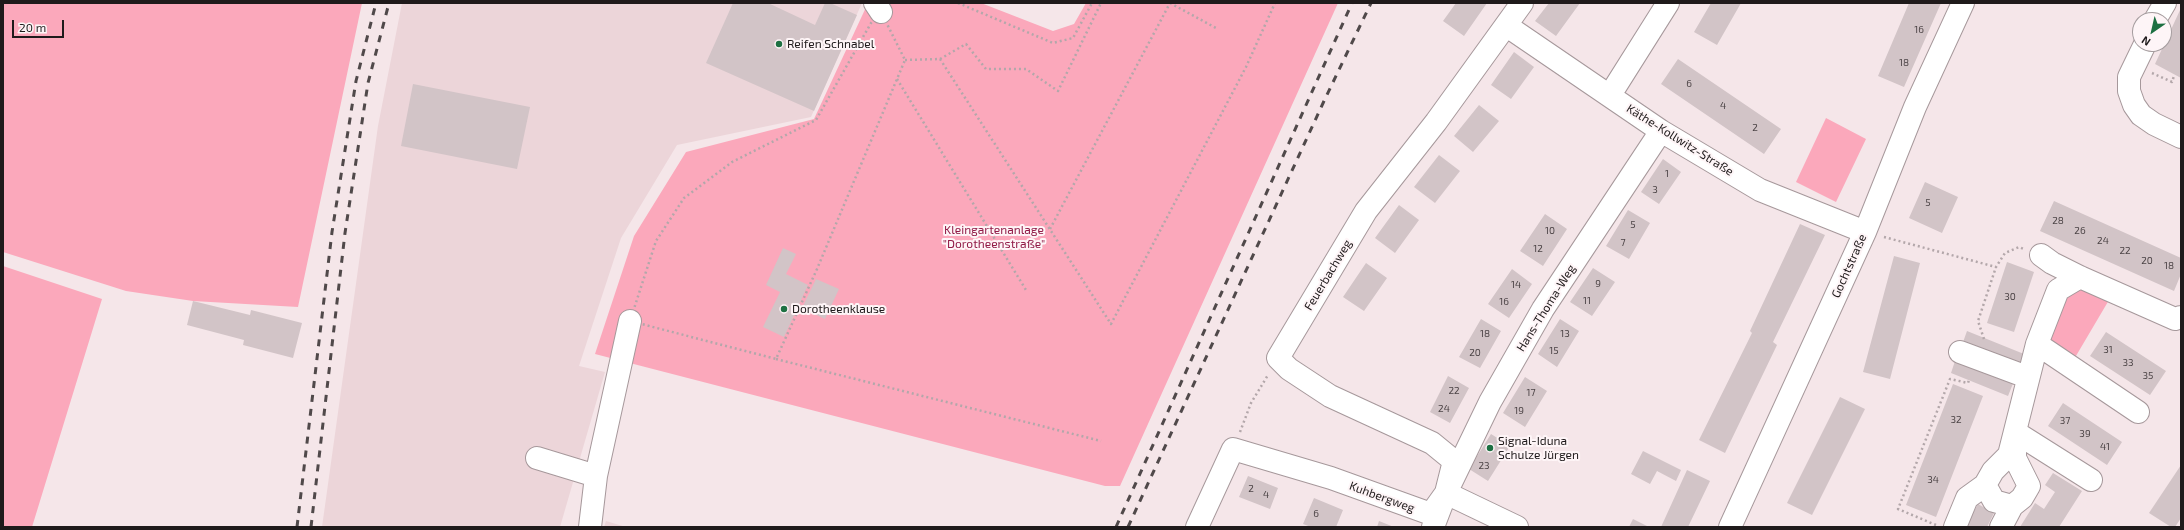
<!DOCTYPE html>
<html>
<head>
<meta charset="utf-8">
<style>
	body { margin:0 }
	#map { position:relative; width:2184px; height:530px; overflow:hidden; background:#f5e6e9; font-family:"Exo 2",sans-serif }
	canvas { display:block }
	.frame { position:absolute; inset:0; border:4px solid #1f1a1b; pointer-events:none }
	.north { position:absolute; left:2132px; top:12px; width:40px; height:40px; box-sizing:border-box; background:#fef5f7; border:1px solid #a59d9f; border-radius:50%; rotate:214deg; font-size:11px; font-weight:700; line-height:16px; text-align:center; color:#1f1a1b }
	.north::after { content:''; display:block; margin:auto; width:14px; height:18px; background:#1d7042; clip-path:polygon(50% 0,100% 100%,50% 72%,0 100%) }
	.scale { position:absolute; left:12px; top:20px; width:52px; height:18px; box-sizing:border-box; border:2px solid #1f1a1b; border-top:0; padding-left:5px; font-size:12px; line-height:14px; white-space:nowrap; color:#1f1a1b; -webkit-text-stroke:3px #fef5f7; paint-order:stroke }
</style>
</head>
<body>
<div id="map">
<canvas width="2184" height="530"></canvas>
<div class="frame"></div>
<div class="north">N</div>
<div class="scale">20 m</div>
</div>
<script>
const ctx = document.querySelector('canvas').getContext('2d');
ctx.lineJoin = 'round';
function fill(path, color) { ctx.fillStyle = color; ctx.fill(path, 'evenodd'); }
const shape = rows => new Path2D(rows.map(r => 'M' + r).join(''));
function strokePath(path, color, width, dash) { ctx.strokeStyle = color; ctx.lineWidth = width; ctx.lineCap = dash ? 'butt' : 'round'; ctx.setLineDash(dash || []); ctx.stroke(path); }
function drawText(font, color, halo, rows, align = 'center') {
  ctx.font = font + ' "Exo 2",sans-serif'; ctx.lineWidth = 4; ctx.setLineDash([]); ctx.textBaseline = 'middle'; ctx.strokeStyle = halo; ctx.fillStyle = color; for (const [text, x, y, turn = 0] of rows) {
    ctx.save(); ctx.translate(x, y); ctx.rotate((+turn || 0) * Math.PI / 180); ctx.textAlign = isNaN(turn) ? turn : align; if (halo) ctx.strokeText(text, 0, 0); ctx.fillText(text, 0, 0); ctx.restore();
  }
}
const built = shape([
	[402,3,862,3,811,117,677,145,621,238,579,366,605,372,560,527,322,527,378,126],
	[606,521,626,527,604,527]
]);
const green = shape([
	[3,3,362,3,298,307,193,301,126,291,3,252],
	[868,3,981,3,1053,31,1074,24,1086,3,1338,3,1120,486,1105,486,595,354,634,236,686,152,814,119],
	[1826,118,1866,139,1836,202,1796,182],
	[3,266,102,299,32,527,3,527],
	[2083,288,2109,300,2073,361,2049,345,2066,295]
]);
const building = shape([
	[733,3,768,3,815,25,825,3,830,3,857,15,814,111,706,63],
	[1456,3,1487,3,1464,36,1443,21],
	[1549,3,1580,3,1556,36,1535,21],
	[1711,3,1741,3,1717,45,1694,32],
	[1909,3,1941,3,1904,87,1878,76],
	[2181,8,2181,78,2155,64],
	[1514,52,1534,67,1511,99,1491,85],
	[1678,59,1781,129,1764,154,1661,84],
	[413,84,530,107,517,169,401,146],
	[1479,105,1499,121,1473,152,1454,136],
	[1439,155,1460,171,1435,203,1414,187],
	[1663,159,1681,172,1659,204,1641,192],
	[1925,182,1958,197,1942,233,1909,218],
	[2054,201,2181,258,2181,274,2174,291,2040,231],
	[1399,205,1419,220,1395,253,1375,238],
	[1628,210,1650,223,1629,259,1606,246],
	[1545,214,1567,229,1543,266,1520,251],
	[1800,224,1825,235,1773,342,1777,345,1725,453,1699,440,1752,333,1750,331],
	[783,248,796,254,786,274,808,285,784,337,763,327,780,292,766,285],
	[1894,256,1920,263,1890,379,1863,372],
	[2007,262,2034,272,2014,332,1987,323],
	[1366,263,1387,278,1364,311,1343,297],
	[1593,268,1615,282,1592,316,1570,302],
	[1512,269,1532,284,1509,318,1488,304],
	[816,279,839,289,825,319,802,308],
	[193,301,250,315,251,310,302,323,293,358,243,345,244,340,187,325],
	[1481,319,1501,331,1480,368,1459,357],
	[1560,319,1579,331,1557,367,1538,354],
	[1967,331,2024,354,2019,368,1962,345],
	[2106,332,2166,371,2150,395,2090,356],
	[1956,358,2014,381,2008,396,1951,373],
	[1448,376,1469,388,1450,423,1430,412],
	[1525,377,1547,391,1525,427,1503,413],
	[1953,384,1983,396,1936,517,1906,505],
	[1840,397,1865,409,1812,515,1787,503],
	[2063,403,2122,442,2107,465,2048,426],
	[1491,434,1510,446,1488,481,1469,469],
	[1643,451,1681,470,1676,481,1657,471,1650,484,1631,474],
	[2181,465,2181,518,2175,527,2171,527,2149,513],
	[1687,470,1710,481,1688,527,1661,527],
	[2053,473,2082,491,2059,527,2020,527,2035,503,2044,509,2055,492,2045,485],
	[1248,476,1278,488,1270,509,1239,497],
	[1314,498,1343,510,1336,527,1311,527,1303,524],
	[1978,504,1994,513,1987,527,1965,527],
	[1633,519,1649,527,1629,527],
	[1379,521,1394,527,1377,527]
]);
const path = shape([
	[958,3,1053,43,1073,38,1092,3],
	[1170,3,1216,28],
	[881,12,905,60,817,269,776,359,630,321,656,241,684,198,732,162,816,120,871,23,881,12],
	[940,59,966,44,986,69,1026,69,1058,91,1101,3],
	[905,60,940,59,1111,324,1246,67,1275,3],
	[2152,73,2172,82,2174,76],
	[897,79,1026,290],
	[1050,229,1170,3],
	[1884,237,1996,267,2005,253,2019,247,2024,249],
	[1984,339,1978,321,1996,267],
	[776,359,1101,441],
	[1240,432,1251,403,1268,375],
	[1936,525,1898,509,1950,379,1968,383,1969,380]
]);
const minor = shape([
	[875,3,881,12],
	[2155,20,2165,3],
	[1507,26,1661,131,1760,190,1865,232],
	[2145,44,2129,77,2129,91,2134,105,2141,115,2154,124,2181,137],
	[1610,95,1668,3],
	[2041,255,2052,263,2080,277,2175,319,2181,317],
	[2037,344,2138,412],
	[1960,352,2027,377],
	[2015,432,2015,458,2029,486,2022,498,2012,506,1994,501,1985,485,1993,471,2009,455,2037,344,2058,290,2080,277],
	[2015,432,2091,480],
	[537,458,596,476],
	[1446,493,1454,461,1432,443,1330,396,1289,369,1278,358,1366,211,1436,122,1522,3],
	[590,527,596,476,630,321],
	[1197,527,1233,449,1331,478,1431,514,1446,493,1517,527],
	[1433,527,1446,493,1490,402,1543,309,1661,131],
	[1730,527,1865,232,1915,107,1963,3],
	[1955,527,1967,498,1985,485],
	[2001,527,2012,506]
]);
const rail = shape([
	[297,527,332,232,356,81,376,3],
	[311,527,345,233,368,83,389,3],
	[1116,527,1352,3],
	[1128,527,1324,101,1371,3]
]);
const markers = [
	[779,44,4,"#1d7042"],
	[784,309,4,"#1d7042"],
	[1490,448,4,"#1d7042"]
];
const numberNames = [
	["16",1919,30],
	["18",1904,63],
	["6",1689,84],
	["4",1723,106],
	["2",1755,128],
	["1",1667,174],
	["3",1655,190],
	["5",1928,203],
	["28",2058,221],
	["5",1633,225],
	["10",1550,231],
	["26",2080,231],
	["24",2103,241],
	["7",1623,243],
	["12",1538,249],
	["22",2125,251],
	["20",2147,261],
	["18",2169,266],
	["9",1598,284],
	["14",1516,285],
	["30",2010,297],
	["11",1587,301],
	["16",1504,302],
	["18",1485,334],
	["13",1565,334],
	["31",2108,350],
	["15",1554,351],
	["20",1475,353],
	["33",2128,363],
	["35",2148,376],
	["22",1454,391],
	["17",1531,393],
	["24",1444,409],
	["19",1519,411],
	["32",1956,420],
	["37",2065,421],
	["39",2085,434],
	["41",2105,447],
	["23",1484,466],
	["34",1933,480],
	["2",1251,489],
	["4",1266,495],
	["6",1316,514]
];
const poiNames = [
	["Reifen Schnabel",787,44],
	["Dorotheenklause",792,309],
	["Signal-Iduna",1498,441],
	["Schulze Jürgen",1498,455]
];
const streetNames = [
	["Käthe-Kollwitz-Straße",1680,140,32],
	["Gochtstraße",1849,266,-66],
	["Feuerbachweg",1328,275,-59],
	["Hans-Thoma-Weg",1546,308,-58],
	["Kuhbergweg",1382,497,20]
];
const parkNames = [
	["Kleingartenanlage",994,230],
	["\"Dorotheenstraße\"",994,244]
];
fill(built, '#ecd5d9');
fill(green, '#fba8bb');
fill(building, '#d2c4c7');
strokePath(minor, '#a6989b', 24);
strokePath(path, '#b3a7aa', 2.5, [2, 3]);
strokePath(minor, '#fff', 22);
strokePath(rail, '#50494a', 3, [7, 7]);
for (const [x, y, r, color] of markers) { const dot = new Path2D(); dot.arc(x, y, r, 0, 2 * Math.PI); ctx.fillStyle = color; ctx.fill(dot); strokePath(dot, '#fef5f7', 1.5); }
drawText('10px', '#4c4446', null, numberNames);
drawText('12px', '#1f1a1b', '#fef5f7', poiNames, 'left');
drawText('12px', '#1f1a1b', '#fef5f7', streetNames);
drawText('12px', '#921c48', '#fef5f7', parkNames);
</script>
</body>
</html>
